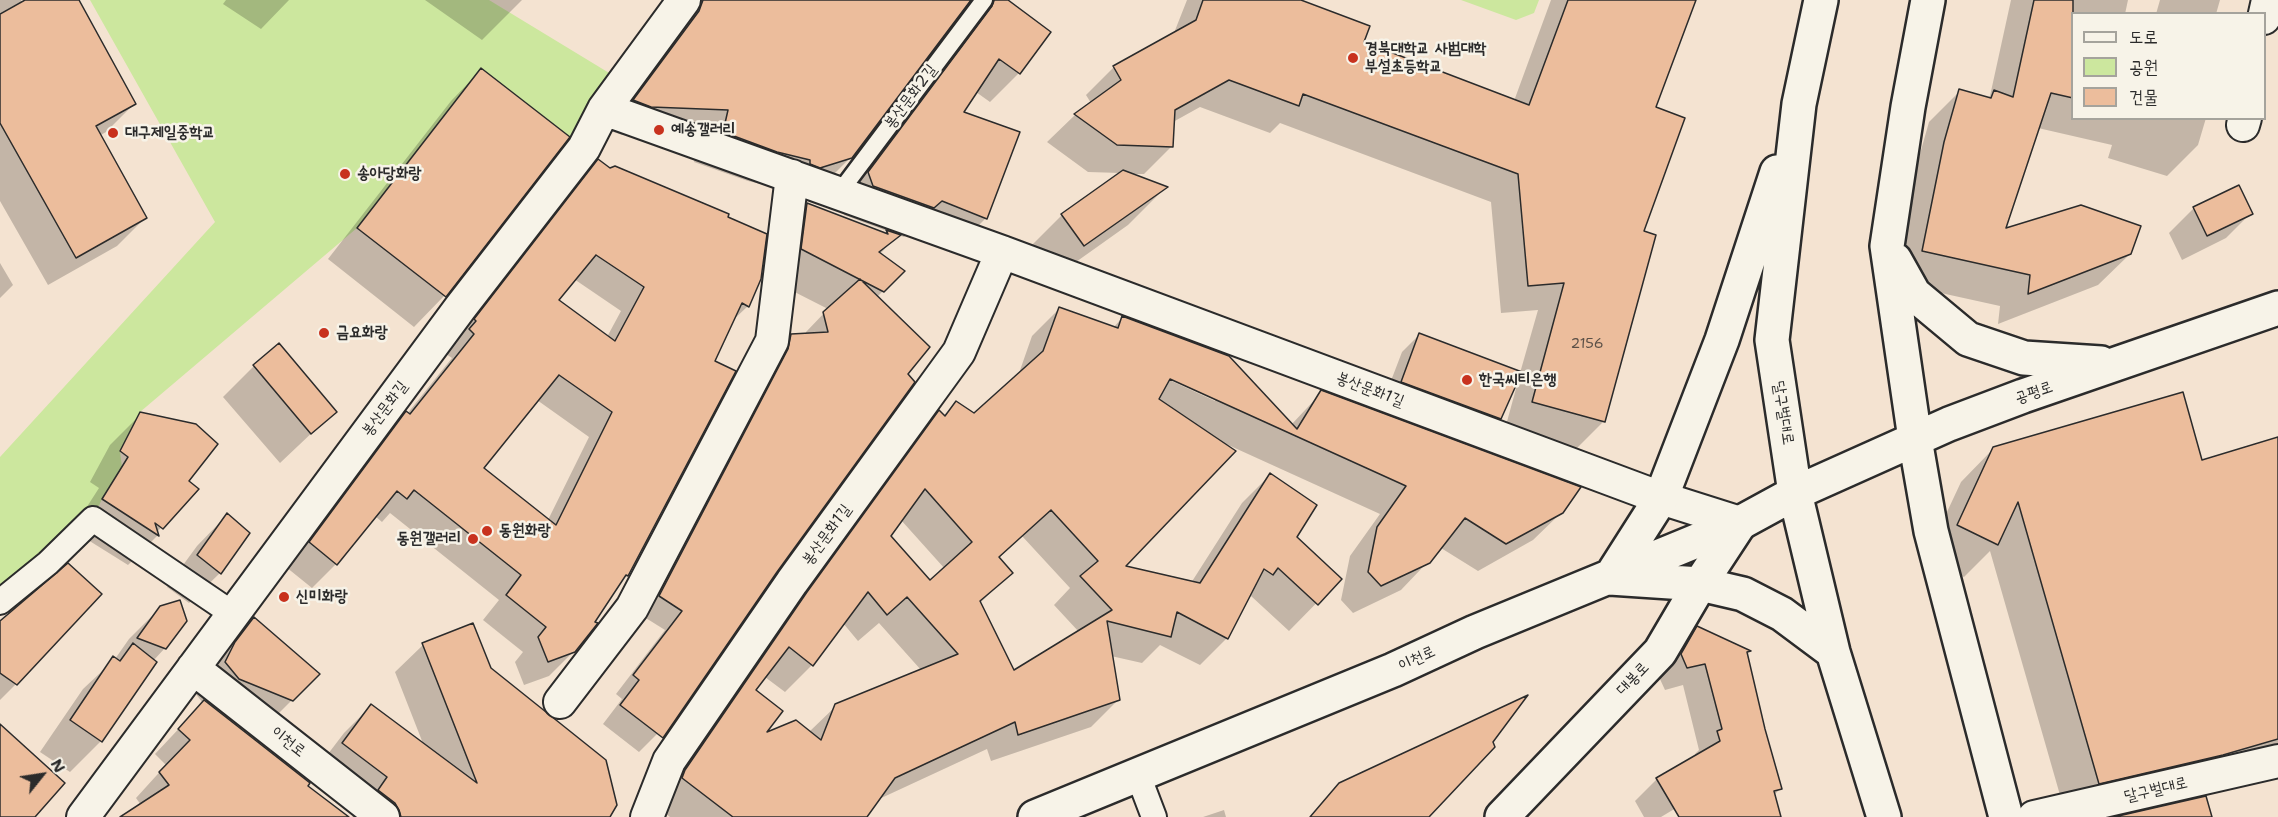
<!DOCTYPE html>
<html>
<head>
<meta charset="utf-8">
<style>
	body { margin:0 }
	#map { position:relative; width:2278px; height:817px; overflow:hidden; background:#f4e3d1; font-family:"Shantell Sans","Poor Story",sans-serif }
	canvas { display:block }
	.legend { position:absolute; left:2071px; top:12px; width:195px; height:108px; box-sizing:border-box; background:#f7f3e8; border:2px solid #a5a39c; margin:0; padding:8px 10px; list-style:none; font-size:18px; color:#2b2b2b }
	.legend li { display:flex; align-items:center; gap:12px; height:30px }
	.legend b { width:30px; border:2px solid #a5a39c }
	.north { position:absolute; left:12px; top:745px; width:60px; height:60px; -webkit-text-stroke:4px #f7f3e8; paint-order:stroke; rotate:60deg; font-size:16px; font-weight:700; line-height:24px; text-align:center; color:#2b2b2b }
	.north::after { content:''; display:block; margin:auto; width:21px; height:27px; background:#2b2b2b; clip-path:polygon(50% 0,100% 100%,50% 72%,0 100%) }
</style>
</head>
<body>
<div id="map">
<canvas width="2278" height="817"></canvas>
<ul class="legend">
<li><b style="height:8px;background:#f7f3e8"></b>도로</li>
<li><b style="height:16px;background:#cce79e"></b>공원</li>
<li><b style="height:16px;background:#ecbd9c"></b>건물</li>
</ul>
<div class="north">N</div>
</div>
<script>
const ctx = document.querySelector('canvas').getContext('2d');
ctx.lineJoin = 'round';
function fill(path, color) { ctx.fillStyle = color; ctx.fill(path, 'evenodd'); }
const shape = rows => new Path2D(rows.map(r => 'M' + r).join(''));
function strokePath(path, color, width, dash) { ctx.strokeStyle = color; ctx.lineWidth = width; ctx.lineCap = dash ? 'butt' : 'round'; ctx.setLineDash(dash || []); ctx.stroke(path); }
function drawText(font, color, halo, rows, align = 'center') {
  ctx.font = font + ' "Shantell Sans","Poor Story",sans-serif'; ctx.lineWidth = 5; ctx.setLineDash([]); ctx.textBaseline = 'middle'; ctx.strokeStyle = halo; ctx.fillStyle = color; for (const [text, x, y, turn = 0] of rows) {
    ctx.save(); ctx.translate(x, y); ctx.rotate((+turn || 0) * Math.PI / 180); ctx.textAlign = isNaN(turn) ? turn : align; if (halo) ctx.strokeText(text, 0, 0); ctx.fillText(text, 0, 0); ctx.restore();
  }
}
const green = shape([
	[90,0,489,0,624,82,584,148,481,69,357,228,140,412,120,451,122,467,102,499,93,519,0,602,0,457,215,222],
	[1461,0,1539,0,1534,13,1516,20]
]);
const shadow = shape([
	[0,0,21,0,23,3,28,0,78,0,134,104,106,132,99,136,145,218,117,246,48,285,0,201],
	[226,0,289,0,261,29,223,4],
	[425,0,522,0,482,40],
	[703,0,1005,0,1019,73,990,102,976,92,962,112,986,218,957,247,912,230,904,237,898,235,880,254,903,271,876,298,906,374,689,681,657,734,639,752,603,724,622,699,616,694,665,630,641,615,773,354,792,336,806,335,806,332,828,309,771,280,777,236,807,205,884,234,887,231,844,215,840,202,961,20,955,19,851,157,822,186,782,189,748,181,694,162,699,139,622,135,605,129,681,23],
	[1187,0,1296,0,1362,43,1514,101,1551,0,1694,0,1654,108,1642,232,1654,236,1603,422,1576,449,1505,429,1517,385,1515,385,1500,418,1483,436,1384,399,1402,352,1419,335,1520,373,1538,310,1501,313,1491,202,1280,123,1270,133,1200,107,1173,122,1172,146,1144,174,1129,174,1165,188,1128,225,1045,284,1024,253,1062,215,1121,173,1088,172,1047,142,1075,115,1091,103,1086,95,1114,67,1174,33],
	[2011,0,2128,0,2125,14,2072,14,2072,118,2206,118,2198,145,2167,176,2108,158,2112,145,2038,128,2003,230,2130,254,2098,285,1998,324,2000,306,1891,282,1914,175,1929,122,1960,91,1987,99,1990,96],
	[2160,0,2220,0,2216,14,2156,14],
	[481,70,567,137,444,296,414,327,328,259,451,101],
	[598,161,748,306,731,322,713,361,627,575,617,586,574,651,549,676,524,685,515,662,523,652,483,620,499,600,390,513,382,522,375,516,336,564,312,588,286,567,382,437,407,414,452,358,446,354,453,346,451,344,574,185],
	[574,279,621,311,607,337,556,300],
	[537,400,589,437,548,520,482,468],
	[2194,208,2251,213,2226,238,2182,260,2169,233],
	[0,263,13,285,0,298],
	[1060,308,1113,328,1122,318,1291,425,1322,392,1562,512,1533,540,1478,571,1441,548,1401,590,1353,613,1341,600,1350,556,1380,514,1226,444,1123,567,1191,583,1242,503,1270,475,1295,537,1340,579,1289,631,1251,596,1246,601,1227,638,1200,665,1160,645,1142,663,1111,656,1119,699,1091,727,991,761,987,749,877,800,865,817,670,817,660,809,683,763,912,439,939,412,943,416,957,403,974,415,1018,376,1032,336],
	[1164,374,1215,398,1215,401,1163,377],
	[901,520,945,569,930,582,889,536],
	[1022,536,1070,588,1054,605,1079,632,1013,672,980,603,1011,573,998,559],
	[843,623,858,641,879,623,921,670,836,706,809,732,762,736,754,690,765,677,785,692,812,665],
	[254,366,335,411,280,463,223,397],
	[141,414,187,481,197,489,157,532,158,535,128,565,72,530,99,488,90,482,110,445],
	[2278,438,2278,762,2066,816,1990,551,1964,577,1925,559,1961,482,1994,448,2201,461],
	[227,515,220,573,189,603,167,587,197,546],
	[160,608,165,648,153,661,155,662,101,741,70,772,40,752,83,689,115,659,129,639],
	[254,619,318,674,261,731,224,716,305,786,347,817,123,817,141,805,136,798,166,765,155,754,203,703,195,693,204,675,223,649],
	[0,622,16,684,0,700],
	[1698,627,1749,652,1746,654,1763,730,1781,788,1774,795,1779,817,1684,817,1681,805,1661,817,1644,817,1635,801,1657,779,1696,757,1695,754,1699,750,1683,685,1665,690,1659,677,1675,650],
	[423,645,490,669,608,817,352,817,361,805,315,771,344,733,371,706,424,746,395,672],
	[1224,810,1226,817,1203,817]
]);
const building = shape([
	[25,0,79,0,136,104,96,126,147,218,76,258,0,123,0,14,25,0],
	[703,0,971,0,852,158,820,168,810,164,810,160,777,152,723,132,728,110,651,107,633,100,699,11,703,0],
	[994,0,1008,0,1051,32,1020,74,999,59,964,112,1020,132,987,219,942,201,934,208,873,186,868,172,992,6,994,0],
	[1203,0,1301,0,1370,26,1364,42,1529,105,1568,0,1696,0,1656,107,1685,118,1644,231,1656,235,1605,422,1532,402,1564,283,1528,286,1518,174,1303,94,1299,106,1229,80,1175,110,1173,147,1117,145,1074,114,1121,80,1113,66,1196,20,1203,0],
	[2034,0,2073,0,2073,98,2051,93,2006,228,2081,205,2141,226,2131,254,2028,294,2030,275,1922,251,1944,142,1959,89,1991,98,1994,90,2013,97,2034,0],
	[481,68,570,137,446,297,357,228,481,68],
	[598,159,610,168,615,166,729,214,728,217,767,234,761,279,749,307,742,303,715,361,736,371,628,576,626,575,595,622,598,623,575,652,548,662,538,637,546,627,506,595,521,575,414,490,407,499,397,491,337,565,309,542,406,411,410,414,474,334,469,329,476,321,474,319,598,159],
	[596,255,644,287,615,341,559,300,596,255],
	[559,375,612,412,556,525,484,468,559,375],
	[1123,170,1168,187,1084,246,1061,214,1123,170],
	[2239,185,2253,214,2207,236,2193,207,2239,185],
	[807,203,888,234,886,230,901,235,879,252,905,271,884,292,801,249,807,203],
	[860,279,930,347,908,374,915,382,777,572,663,738,620,705,639,680,633,675,682,611,659,596,788,349,791,334,828,332,823,312,860,279],
	[1059,307,1118,328,1122,316,1229,356,1297,429,1321,390,1581,487,1563,513,1506,544,1465,518,1430,563,1381,586,1368,572,1377,527,1406,486,1170,379,1159,399,1236,451,1126,566,1200,583,1270,473,1317,505,1297,537,1342,579,1318,605,1278,568,1273,575,1264,569,1228,639,1177,612,1171,637,1107,621,1120,700,1018,735,1015,722,895,778,867,817,733,817,682,778,685,770,807,592,939,410,945,416,956,401,974,413,1043,351,1059,307],
	[925,489,972,542,930,580,891,536,925,489],
	[1051,510,1098,561,1080,576,1112,610,1014,670,980,601,1013,573,999,557,1051,510],
	[868,592,887,615,907,597,958,654,835,704,821,740,796,720,767,732,783,711,756,690,789,647,813,666,868,592],
	[1419,333,1522,372,1501,419,1401,382,1419,333],
	[279,343,337,412,311,434,253,365,279,343],
	[2183,392,2202,460,2278,437,2278,739,2223,755,2099,784,2018,502,1998,545,1957,525,1993,447,2183,392],
	[140,412,196,424,218,444,189,481,199,489,163,529,155,523,159,536,102,499,128,457,120,451,140,412],
	[227,513,250,533,221,574,197,555,227,513],
	[68,563,102,594,17,685,0,673,0,621,68,563],
	[180,600,187,621,166,649,137,638,160,606,180,600],
	[254,617,320,674,293,701,239,679,225,662,235,642,254,617],
	[473,623,491,668,606,760,617,805,610,817,401,817,399,810,395,803,378,790,387,777,342,743,371,704,477,783,422,643,473,623],
	[1697,626,1751,651,1747,652,1765,729,1782,789,1774,791,1781,817,1679,817,1656,778,1720,741,1717,731,1722,729,1705,664,1687,668,1681,654,1697,626],
	[133,643,157,662,102,742,70,720,113,656,120,661,133,643],
	[1528,695,1493,742,1495,747,1429,817,1310,817,1339,783,1528,695],
	[204,700,310,783,308,786,349,817,120,817,169,785,159,772,190,740,178,729,204,700],
	[0,724,65,783,35,817,0,817,0,724],
	[2206,796,2212,817,2114,817,2206,796]
]);
const service = shape([
	[839,193,984,0]
]);
const pedestrian = shape([
	[0,602,48,563,93,519,233,614],
	[1138,775,1154,817]
]);
const minor = shape([
	[2264,18,2268,0],
	[604,109,1002,252,1661,498,1740,523],
	[2243,125,2245,118],
	[193,668,383,817],
	[560,702,632,608,772,341,792,176],
	[83,817,460,308,584,148,604,109,684,0],
	[647,817,669,761,792,582,959,352,1002,252],
	[2034,817,2278,761]
]);
const tertiary = shape([
	[1502,817,1660,652,1700,584,1740,523]
]);
const secondary = shape([
	[1821,0,1799,104,1772,340,1795,493,1833,652,1884,817],
	[1928,0,1908,107,1887,246,1915,439,1931,531,2006,817],
	[1777,172,1722,340,1661,498,1610,578,1700,584,1743,594,1782,614,1833,652],
	[1895,260,1914,294,1968,339,2024,358,2101,363],
	[1035,817,1393,670,1475,632,1740,523,1795,493,1949,424,2023,396,2278,308]
]);
const markers = [
	[1353,58,6,"#c8321e"],
	[659,130,6,"#c8321e"],
	[113,133,6,"#c8321e"],
	[345,174,6,"#c8321e"],
	[324,333,6,"#c8321e"],
	[1467,380,6,"#c8321e"],
	[487,531,6,"#c8321e"],
	[473,539,6,"#c8321e"],
	[284,597,6,"#c8321e"]
];
const numberNames = [
	["2156",1587,344]
];
const poiNames = [
	["경북대학교 사범대학",1365,49],
	["부설초등학교",1365,67],
	["예송갤러리",671,130],
	["대구제일중학교",125,133],
	["송아당화랑",357,174],
	["금요화랑",336,333],
	["한국씨티은행",1479,380],
	["동원화랑",499,531],
	["동원갤러리",461,539,"right"],
	["신미화랑",296,597]
];
const streetNames = [
	["봉산문화2길",911,97,-53],
	["봉산문화1길",1370,390,21],
	["공평로",2034,393,-19],
	["봉산문화길",385,409,-53],
	["달구벌대로",1783,413,81],
	["봉산문화1길",827,535,-54],
	["이천로",1417,659,-25],
	["대봉로",1633,679,-46],
	["이천로",288,742,38],
	["달구벌대로",2156,790,-13]
];
fill(green, '#cce79e');
fill(shadow, '#0003');
fill(building, '#ecbd9c');
strokePath(building, '#2b2b2b', 1.5);
strokePath(service, '#2b2b2b', 21);
strokePath(pedestrian, '#2b2b2b', 28);
strokePath(minor, '#2b2b2b', 36);
strokePath(tertiary, '#2b2b2b', 38);
strokePath(secondary, '#2b2b2b', 38);
strokePath(service, '#f7f3e8', 16);
strokePath(pedestrian, '#f7f3e8', 24);
strokePath(minor, '#f7f3e8', 32);
strokePath(tertiary, '#f7f3e8', 33);
strokePath(secondary, '#f7f3e8', 33);
for (const [x, y, r, color] of markers) { const dot = new Path2D(); dot.arc(x, y, r, 0, 2 * Math.PI); ctx.fillStyle = color; ctx.fill(dot); strokePath(dot, '#f7f3e8', 2); }
drawText('14px', '#5b5047', null, numberNames);
drawText('bold 16px', '#2b2b2b', '#f7f3e8', poiNames, 'left');
drawText('16px', '#2b2b2b', '#f7f3e8', streetNames);
</script>
</body>
</html>
